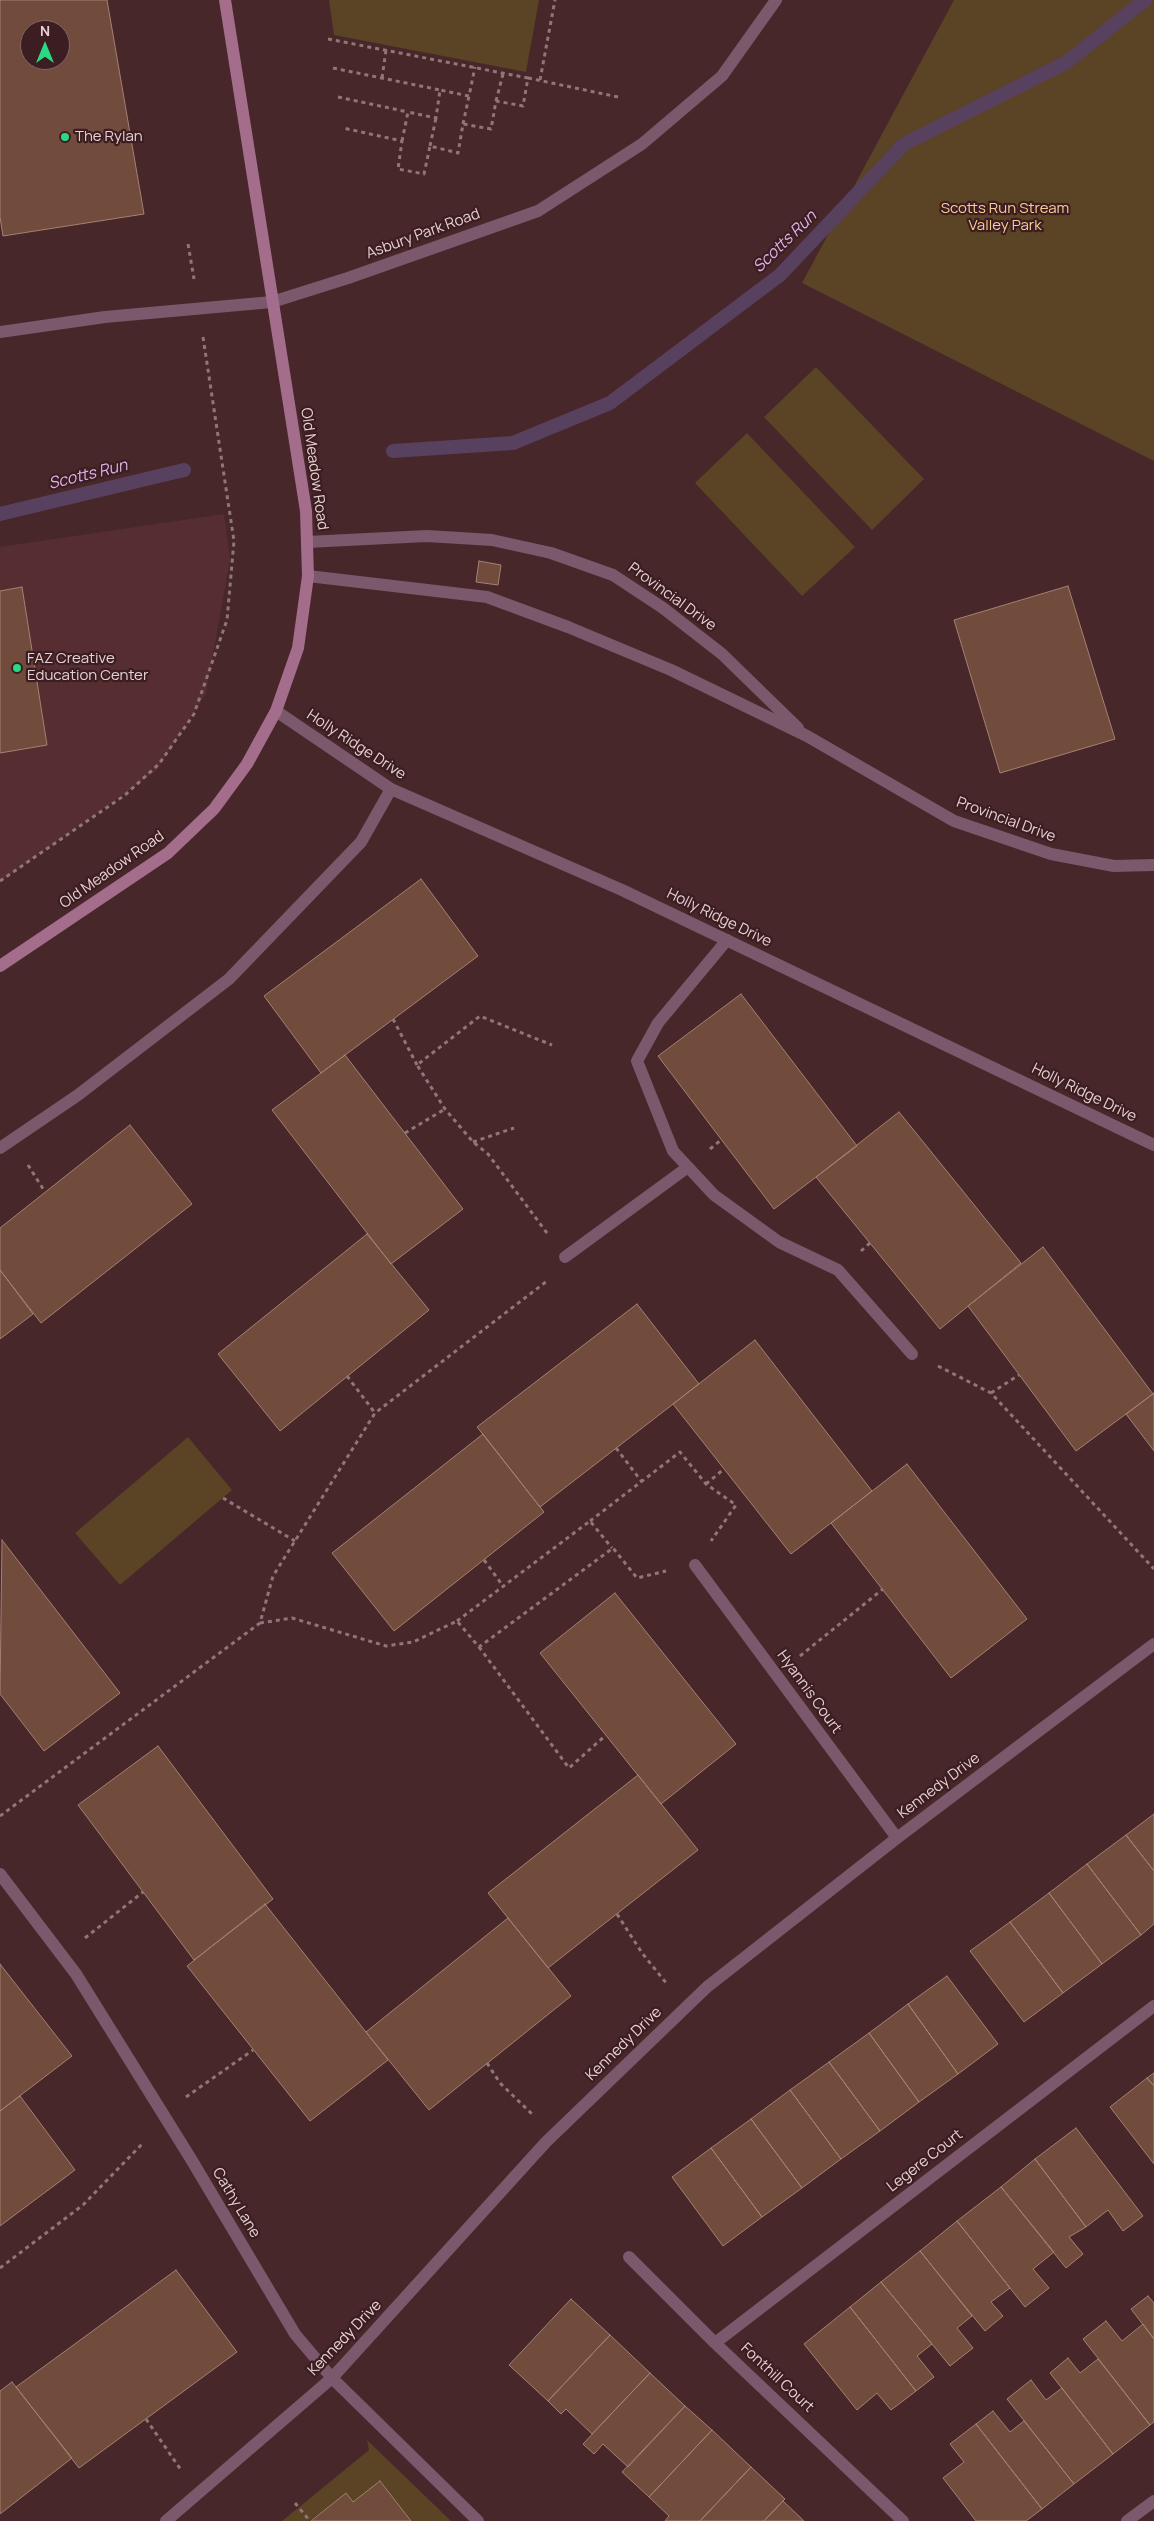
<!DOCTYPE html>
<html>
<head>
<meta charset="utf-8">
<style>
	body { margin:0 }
	#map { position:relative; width:1154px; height:2521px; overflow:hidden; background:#47272a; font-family:Manrope,sans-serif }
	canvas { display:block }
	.north { position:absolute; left:20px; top:20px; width:50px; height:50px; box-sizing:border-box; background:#3c1d21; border:1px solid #806568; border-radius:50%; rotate:0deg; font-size:14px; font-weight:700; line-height:20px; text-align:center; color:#e6d1d2 }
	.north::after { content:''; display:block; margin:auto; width:18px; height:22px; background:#2bd884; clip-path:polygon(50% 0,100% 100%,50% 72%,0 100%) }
</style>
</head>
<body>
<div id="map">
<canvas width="1154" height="2521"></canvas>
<div class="north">N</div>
</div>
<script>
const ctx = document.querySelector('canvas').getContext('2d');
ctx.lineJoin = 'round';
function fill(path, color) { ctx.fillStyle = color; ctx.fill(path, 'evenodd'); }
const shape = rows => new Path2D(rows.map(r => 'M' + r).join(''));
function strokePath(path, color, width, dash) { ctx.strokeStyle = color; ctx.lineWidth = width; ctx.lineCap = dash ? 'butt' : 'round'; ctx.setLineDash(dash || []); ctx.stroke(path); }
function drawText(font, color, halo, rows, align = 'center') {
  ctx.font = font + ' Manrope,sans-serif'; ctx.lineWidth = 4.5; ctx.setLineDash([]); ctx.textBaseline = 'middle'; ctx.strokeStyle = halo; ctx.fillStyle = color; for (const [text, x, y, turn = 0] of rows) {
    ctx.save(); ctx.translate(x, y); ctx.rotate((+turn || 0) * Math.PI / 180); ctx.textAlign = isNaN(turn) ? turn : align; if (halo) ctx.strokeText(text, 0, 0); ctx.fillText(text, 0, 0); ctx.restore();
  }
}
const built = shape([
	[224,514,230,559,206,694,156,771,0,882,0,547]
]);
const green = shape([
	[329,0,539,0,526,72,334,35],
	[954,0,1154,0,1154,461,802,283],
	[816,367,924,479,872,530,764,417],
	[747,433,855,547,802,596,695,483],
	[188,1437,232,1490,120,1585,75,1533],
	[367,2440,451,2521,411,2521,380,2481,353,2502,346,2493,310,2521,282,2521,369,2450]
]);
const stream = shape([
	[393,451,513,443,610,403,780,275,904,144,1067,62,1145,0],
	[0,514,184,470]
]);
const building = shape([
	[0,0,107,0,144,214,3,236,0,217,0,0],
	[30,30,60,30,60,60,30,60,30,30],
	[479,561,501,565,498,585,476,582,479,561],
	[1068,586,1115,739,1000,773,954,620,1068,586],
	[22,587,47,745,0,753,0,591,22,587],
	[421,879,478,956,321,1073,264,996,421,879],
	[741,994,857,1146,774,1209,658,1056,741,994],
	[345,1055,463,1209,391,1264,272,1110,345,1055],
	[899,1112,1021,1263,940,1329,816,1177,899,1112],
	[130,1125,192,1204,41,1323,0,1270,0,1228,130,1125],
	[367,1234,429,1310,280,1431,218,1354,367,1234],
	[1043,1247,1153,1394,1076,1451,968,1306,1043,1247],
	[0,1270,33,1314,0,1339,0,1270],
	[637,1304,699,1384,540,1507,477,1427,637,1304],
	[755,1340,872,1491,791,1554,673,1404,755,1340],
	[1154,1393,1154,1451,1126,1414,1154,1393],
	[483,1434,544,1512,394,1631,332,1553,483,1434],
	[907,1464,1027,1619,951,1678,831,1523,907,1464],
	[2,1540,120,1693,44,1751,0,1694,2,1540],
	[615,1593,736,1744,661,1804,540,1653,615,1593],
	[158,1746,273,1899,194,1960,78,1805,158,1746],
	[638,1775,698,1850,548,1968,488,1893,638,1775],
	[1154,1814,1154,1871,1126,1835,1154,1814],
	[1126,1835,1154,1871,1154,1924,1141,1935,1087,1864,1126,1835],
	[1087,1864,1141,1935,1102,1964,1049,1893,1087,1864],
	[1049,1893,1102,1964,1063,1993,1010,1922,1049,1893],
	[265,1904,388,2060,310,2121,187,1966,265,1904],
	[508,1918,571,1996,429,2110,366,2032,508,1918],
	[1010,1922,1063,1993,1024,2022,970,1951,1010,1922],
	[0,1964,72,2056,0,2111,0,1964],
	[947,1976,998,2044,958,2074,908,2004,947,1976],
	[908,2004,958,2074,919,2102,869,2033,908,2004],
	[869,2033,919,2102,880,2131,829,2062,869,2033],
	[829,2062,880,2131,841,2159,790,2090,829,2062],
	[1154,2073,1154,2086,1147,2078,1154,2073],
	[1147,2078,1154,2086,1154,2164,1110,2107,1147,2078],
	[790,2090,841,2159,802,2188,751,2119,790,2090],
	[20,2096,75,2170,0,2226,0,2111,20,2096],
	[751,2119,802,2188,762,2217,711,2148,751,2119],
	[1076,2128,1143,2216,1123,2231,1108,2210,1086,2227,1035,2159,1076,2128],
	[711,2148,762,2217,723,2246,672,2177,711,2148],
	[1035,2159,1086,2227,1069,2237,1083,2254,1066,2268,1001,2187,1035,2159],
	[1001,2187,1054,2252,1033,2269,1049,2288,1025,2307,957,2221,1001,2187],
	[957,2221,1010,2288,991,2302,1003,2316,985,2331,920,2251,957,2221],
	[920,2251,972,2316,957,2328,973,2348,950,2366,881,2282,920,2251],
	[176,2270,237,2352,79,2468,16,2387,176,2270],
	[881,2282,932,2344,917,2356,934,2377,916,2391,850,2307,881,2282],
	[1148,2296,1154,2303,1154,2339,1131,2309,1148,2296],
	[571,2299,610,2335,548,2401,509,2365,571,2299],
	[850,2307,916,2391,891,2410,877,2393,857,2410,804,2344,850,2307],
	[1106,2321,1122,2341,1143,2324,1154,2339,1154,2422,1150,2425,1083,2339,1106,2321],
	[610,2335,650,2373,592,2434,566,2409,561,2414,548,2401,610,2335],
	[1068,2358,1080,2373,1098,2359,1150,2425,1113,2454,1050,2373,1068,2358],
	[650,2373,685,2406,628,2467,603,2444,594,2454,583,2444,650,2373],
	[1031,2380,1046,2400,1062,2388,1113,2454,1074,2484,1007,2399,1031,2380],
	[12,2382,72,2458,0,2514,0,2391,12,2382],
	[685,2406,712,2430,649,2497,622,2472,685,2406],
	[993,2411,1010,2432,1024,2421,1074,2484,1042,2509,976,2424,993,2411],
	[976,2424,1042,2509,1026,2521,976,2521,943,2478,964,2462,950,2444,976,2424],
	[712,2430,751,2467,700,2521,665,2521,669,2516,649,2497,712,2430],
	[751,2467,785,2499,783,2501,764,2521,700,2521,751,2467],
	[380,2481,411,2521,311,2521,346,2493,353,2502,380,2481],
	[783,2501,804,2521,764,2521,783,2501]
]);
const path = shape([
	[328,39,528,78,523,106,496,101,491,129,463,124,458,153,430,146,424,174,398,169,402,141,343,128],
	[333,68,440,90],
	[382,78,386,50],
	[528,78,618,97],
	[540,80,555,0],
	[338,97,408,112],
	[496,101,503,74],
	[463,124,469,96],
	[402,141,408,112,436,118,440,90,469,96,475,67],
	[430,146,436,118],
	[188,244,194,279],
	[0,881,125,795,159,764,194,714,227,620,234,541,203,337],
	[393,1019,417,1065],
	[405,1133,445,1109],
	[473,1142,514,1128],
	[710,1149,721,1140],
	[28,1165,45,1192],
	[547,1233,488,1154,473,1142,445,1109,417,1065,480,1016,552,1045],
	[861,1251,870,1243],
	[938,1366,991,1393,1154,1569],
	[347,1376,375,1413],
	[991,1393,1019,1375],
	[616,1448,642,1482],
	[706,1484,724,1469],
	[223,1498,295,1541],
	[590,1521,680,1452,706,1484,736,1505,711,1541],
	[484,1560,503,1586],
	[457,1621,590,1521,612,1548],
	[260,1623,292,1618,386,1646,413,1642,457,1621,479,1647,613,1548,637,1578,666,1571],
	[479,1647,569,1768,606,1735],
	[800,1656,883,1589],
	[0,1816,260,1623,273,1576,375,1413,547,1281],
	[617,1914,642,1953,667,1984],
	[85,1938,143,1892],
	[487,2063,500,2083,533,2115],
	[186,2097,253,2050],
	[0,2268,83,2205,144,2142],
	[146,2419,181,2470],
	[295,2503,310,2521]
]);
const lane = shape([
	[727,940,658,1023,637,1061,673,1151,714,1195,779,1242,838,1270,912,1354],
	[565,1257,688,1167]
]);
const street = shape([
	[0,332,105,317,272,302,348,278,538,211,642,144,722,76,776,0],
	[307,542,427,536,492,540,551,553,613,575,663,608,722,654,798,728],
	[308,576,487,597,568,627,671,670,807,736,954,821,1051,854,1114,866,1154,865],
	[276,711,391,789,622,890,1154,1145],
	[0,1148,78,1095,229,979,361,842,391,789],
	[695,1565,897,1838],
	[0,1874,76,1974,191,2159,295,2334,332,2378,478,2521],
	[629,2257,715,2343,903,2521],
	[715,2343,1154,2006],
	[166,2521,332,2378,546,2142,707,1987,897,1838,1154,1644],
	[1127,2521,1154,2501]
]);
const secondary = shape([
	[0,966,168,853,214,809,247,764,276,711,298,648,308,576,306,511,225,0]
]);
const markers = [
	[65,137,5,"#2bd884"],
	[17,668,5,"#2bd884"]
];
const poiNames = [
	["The Rylan",75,137],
	["FAZ Creative",27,659],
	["Education Center",27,676]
];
const parkNames = [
	["Scotts Run Stream",1005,209],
	["Valley Park",1005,226]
];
const streetNames = [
	["Asbury Park Road",423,234,-20],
	["Old Meadow Road",314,469,82],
	["Provincial Drive",672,597,36],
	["Holly Ridge Drive",356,745,33],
	["Provincial Drive",1006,820,20],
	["Old Meadow Road",112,870,-35],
	["Holly Ridge Drive",719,918,26],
	["Holly Ridge Drive",1084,1093,26],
	["Hyannis Court",809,1692,54],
	["Kennedy Drive",939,1786,-37],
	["Kennedy Drive",624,2044,-44],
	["Legere Court",925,2161,-38],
	["Cathy Lane",236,2203,59],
	["Kennedy Drive",345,2338,-46],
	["Fonthill Court",777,2378,43]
];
const waterNames = [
	["Scotts Run",785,242,-44],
	["Scotts Run",88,475,-14]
];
fill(built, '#562e32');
fill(green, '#5b4325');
strokePath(stream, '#57415f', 14);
fill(building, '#714b3c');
strokePath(building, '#a58173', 1);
strokePath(path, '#917678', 3, [4, 4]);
strokePath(lane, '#7b586b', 12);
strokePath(street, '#7b586b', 12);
strokePath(secondary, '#a36d8b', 12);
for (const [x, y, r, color] of markers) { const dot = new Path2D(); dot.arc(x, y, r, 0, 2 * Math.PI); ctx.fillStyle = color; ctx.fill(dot); strokePath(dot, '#3c1d21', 2); }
drawText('15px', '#e6d1d2', '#3c1d21', poiNames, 'left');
drawText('15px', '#facc95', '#3c1d21', parkNames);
drawText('15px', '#e6d1d2', '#3c1d21', streetNames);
drawText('italic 16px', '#dcb3ea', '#3c1d21', waterNames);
</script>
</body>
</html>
